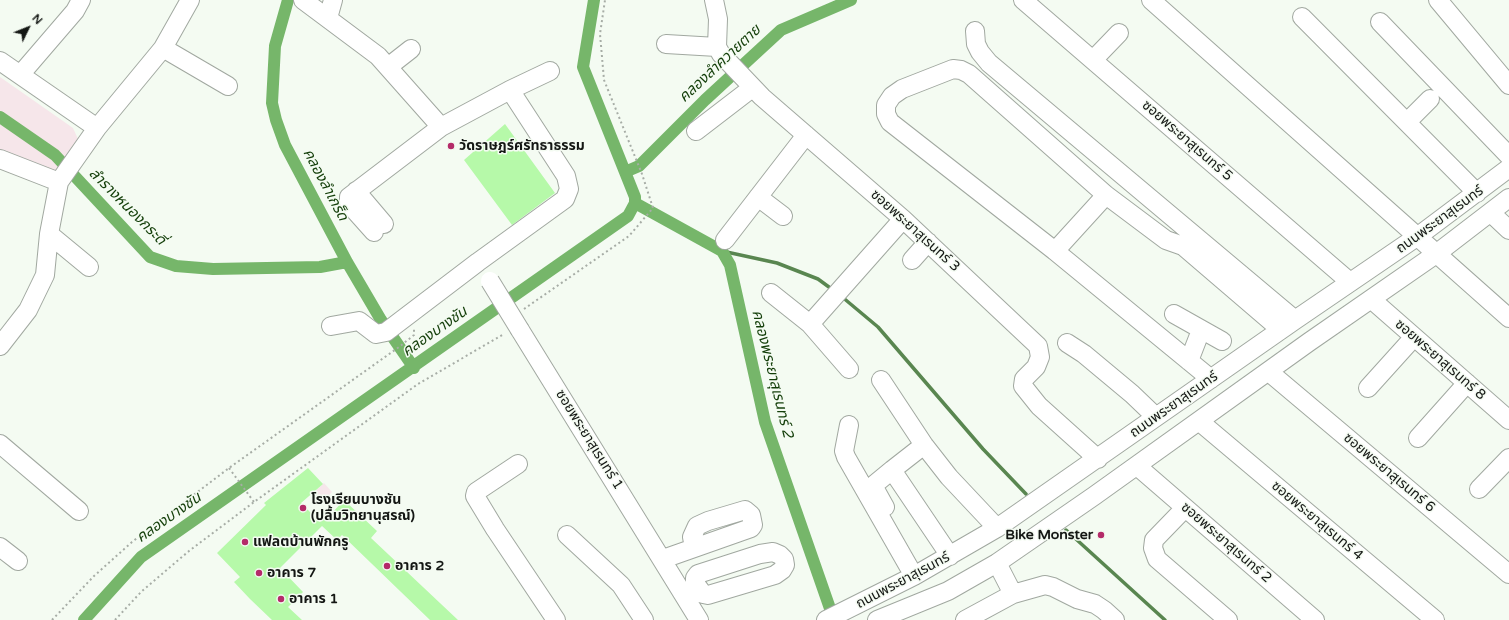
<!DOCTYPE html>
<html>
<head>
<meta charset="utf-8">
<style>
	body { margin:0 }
	#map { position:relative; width:1509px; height:620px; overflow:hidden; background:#f4fbf2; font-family:"Varela Round",sans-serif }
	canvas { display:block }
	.north { position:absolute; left:8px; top:8px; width:40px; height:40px; -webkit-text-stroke:3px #f4fbf2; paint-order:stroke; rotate:47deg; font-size:11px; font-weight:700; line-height:16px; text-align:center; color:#141714 }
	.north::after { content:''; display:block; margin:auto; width:14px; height:18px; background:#141714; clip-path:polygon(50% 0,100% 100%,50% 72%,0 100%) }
</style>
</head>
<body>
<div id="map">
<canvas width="1509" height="620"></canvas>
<div class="north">N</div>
</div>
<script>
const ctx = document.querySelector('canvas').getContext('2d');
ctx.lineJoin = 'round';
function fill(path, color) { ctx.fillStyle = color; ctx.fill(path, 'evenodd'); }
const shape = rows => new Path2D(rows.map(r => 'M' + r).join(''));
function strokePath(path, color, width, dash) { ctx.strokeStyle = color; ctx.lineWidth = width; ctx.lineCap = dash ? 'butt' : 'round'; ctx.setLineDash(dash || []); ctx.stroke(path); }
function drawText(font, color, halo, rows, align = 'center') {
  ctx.font = font + ' "Varela Round","Noto Sans Thai",sans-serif'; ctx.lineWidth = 3; ctx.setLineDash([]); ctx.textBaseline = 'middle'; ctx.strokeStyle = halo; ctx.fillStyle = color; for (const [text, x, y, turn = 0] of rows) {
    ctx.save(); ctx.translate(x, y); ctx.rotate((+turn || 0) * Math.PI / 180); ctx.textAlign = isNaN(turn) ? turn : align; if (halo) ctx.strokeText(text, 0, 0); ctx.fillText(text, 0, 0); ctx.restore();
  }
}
const green = shape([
	[0,77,73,128,78,139,54,184,0,164],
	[324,483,332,492,321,503,312,494]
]);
const stream = shape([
	[722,251,777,263,818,279,833,290],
	[841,296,878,327,983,449,1026,494],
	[1066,530,1165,620]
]);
const canal = shape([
	[288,0,275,46,272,103,276,120,285,145,347,262,381,320,414,368],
	[0,117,55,155,150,257,176,266,213,269,320,267,347,262],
	[625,172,639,166,705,100,781,30,851,0],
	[635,203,722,251,730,265,765,422,834,620],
	[84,620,141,557,628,216,635,203,635,197,583,67,594,0]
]);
const building = shape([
	[505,124,555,193,512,225,464,160],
	[308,468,323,484,301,503,320,522,330,511,332,513,344,500,377,531,371,538,458,620,430,620,342,535,337,540,322,526,280,568,303,592,288,607,302,620,272,620,250,599,234,582,240,577,217,553,266,505,264,503]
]);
const path = shape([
	[524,309,629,236,653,208,642,174,604,80,600,34,605,0],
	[229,468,254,502],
	[52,620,94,576,132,542,229,468,399,347,414,335,414,327],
	[115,620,141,592,189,551,254,502,418,384,504,334]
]);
const minor = shape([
	[303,0,378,56,441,127,510,90,550,71],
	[714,0,718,19,717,47,721,54,762,97,903,219,1038,346,1040,357,1036,367,1024,379,1023,386,1039,406,1098,459],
	[1023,0,1350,282],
	[1151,0,1509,318],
	[1438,0,1509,85],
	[1302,17,1477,193],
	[328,18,333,0],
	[1380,22,1509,156],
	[975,31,976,44,980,52,989,63,1295,320],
	[666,44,717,47],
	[163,48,228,86],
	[1093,60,1119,33],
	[0,61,97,128],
	[388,67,411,49],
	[20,75,75,11,81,0],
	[1407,122,1430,99],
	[696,131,752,88],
	[0,159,59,182],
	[356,191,384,224],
	[758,197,783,216],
	[1491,213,1509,230],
	[374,232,349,204,349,197,441,127],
	[49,234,89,267],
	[725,240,806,135],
	[1055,251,1106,195],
	[912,260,928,242],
	[771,293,810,324],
	[1371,299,1509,420],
	[1174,314,1222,341],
	[331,326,359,321,376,334,386,332,478,262,565,199,569,189,566,176,510,90],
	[520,330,699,620],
	[1067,343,1084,354,1132,394,1156,417],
	[0,346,28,310,45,275,49,234,59,182,97,128,163,48,190,0],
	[1189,361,1201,330],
	[849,369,810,324,903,219],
	[1269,372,1509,574],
	[1211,379,1055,251,890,122,886,114,886,105,892,96,902,89,953,69,961,70,969,74,1106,195,1166,240,1183,246,1281,330],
	[881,380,924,445,949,477,997,528],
	[1368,388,1414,337],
	[1200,422,1435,620],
	[849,425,844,451,846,457,914,576],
	[1418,438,1467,383],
	[0,444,79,511],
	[924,445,892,470,950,556],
	[518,464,476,492,475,496,495,529,556,620],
	[1137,466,1315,620],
	[1479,489,1509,458],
	[885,507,875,489,875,484,892,470],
	[1185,508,1154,540,1153,548,1157,559,1228,620],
	[567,535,621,585,644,620],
	[0,547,18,561],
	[773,552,780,555,784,559,785,565,782,570,775,575,708,595,703,594,695,583,695,578,698,574,760,554,773,552],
	[663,559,751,528,753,525,751,515,745,510,708,521,697,526,692,537,694,548],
	[997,563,1013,594,1045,585,1053,587,1077,599,1095,604,1104,610,1115,620],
	[826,620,914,576,997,528,1295,320,1421,234,1509,168],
	[877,620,948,591,997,563,1094,496,1309,342,1436,254,1509,198],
	[965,620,1013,594]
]);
const minorBridge = shape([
	[490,281,520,330]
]);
const markers = [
	[451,146,4,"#b42b69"],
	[303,508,4,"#b42b69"],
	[1101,535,4,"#b42b69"],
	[245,542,4,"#b42b69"],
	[387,566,4,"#b42b69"],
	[259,573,4,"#b42b69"],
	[281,599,4,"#b42b69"]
];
const streetNames = [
	["ซอยพระยาสุเรนทร์ 5",1187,141,41],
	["ถนนพระยาสุเรนทร์",1440,220,-36],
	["ซอยพระยาสุเรนทร์ 3",915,231,42],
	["ซอยพระยาสุเรนทร์ 8",1440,360,41],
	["ถนนพระยาสุเรนทร์",1174,405,-35],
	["ซอยพระยาสุเรนทร์ 1",589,440,58],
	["ซอยพระยาสุเรนทร์ 6",1389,473,40],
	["ซอยพระยาสุเรนทร์ 4",1317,521,40],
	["ซอยพระยาสุเรนทร์ 2",1226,543,41],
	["ถนนพระยาสุเรนทร์",903,581,-28]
];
const poiNames = [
	["วัดราษฎร์ศรัทธาธรรม",459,146],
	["โรงเรียนบางชัน",311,500],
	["(ปลื้มวิทยานุสรณ์)",311,516],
	["Bike Monster",1093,535,"right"],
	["แฟลตบ้านพักครู",253,542],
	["อาคาร 2",395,566],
	["อาคาร 7",267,573],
	["อาคาร 1",289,599]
];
const waterNames = [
	["คลองลำควายตาย",720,64,-43],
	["คลองลำเกร็ด",325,185,62],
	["ลำรางหนองกระดี่",127,207,45],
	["คลองบางชัน",435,332,-35],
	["คลองพระยาสุเรนทร์ 2",772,374,76],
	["คลองบางชัน",169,518,-35]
];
fill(green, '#f6e6ea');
strokePath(stream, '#598650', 3.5);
strokePath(canal, '#76b66a', 12);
fill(building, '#b6f9a9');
strokePath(minor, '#a1a8a0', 20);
strokePath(path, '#a7ada6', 2, [2, 3]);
strokePath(minor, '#fff', 18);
strokePath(minorBridge, '#a1a8a0', 20, []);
strokePath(minorBridge, '#fff', 18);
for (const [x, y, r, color] of markers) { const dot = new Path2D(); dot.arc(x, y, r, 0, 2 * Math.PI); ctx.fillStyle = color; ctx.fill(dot); strokePath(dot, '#f4fbf2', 1.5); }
drawText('14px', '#141714', '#f4fbf2', streetNames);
drawText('bold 14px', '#141714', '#f4fbf2', poiNames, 'left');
drawText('italic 15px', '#133e09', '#f4fbf2', waterNames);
</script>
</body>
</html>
